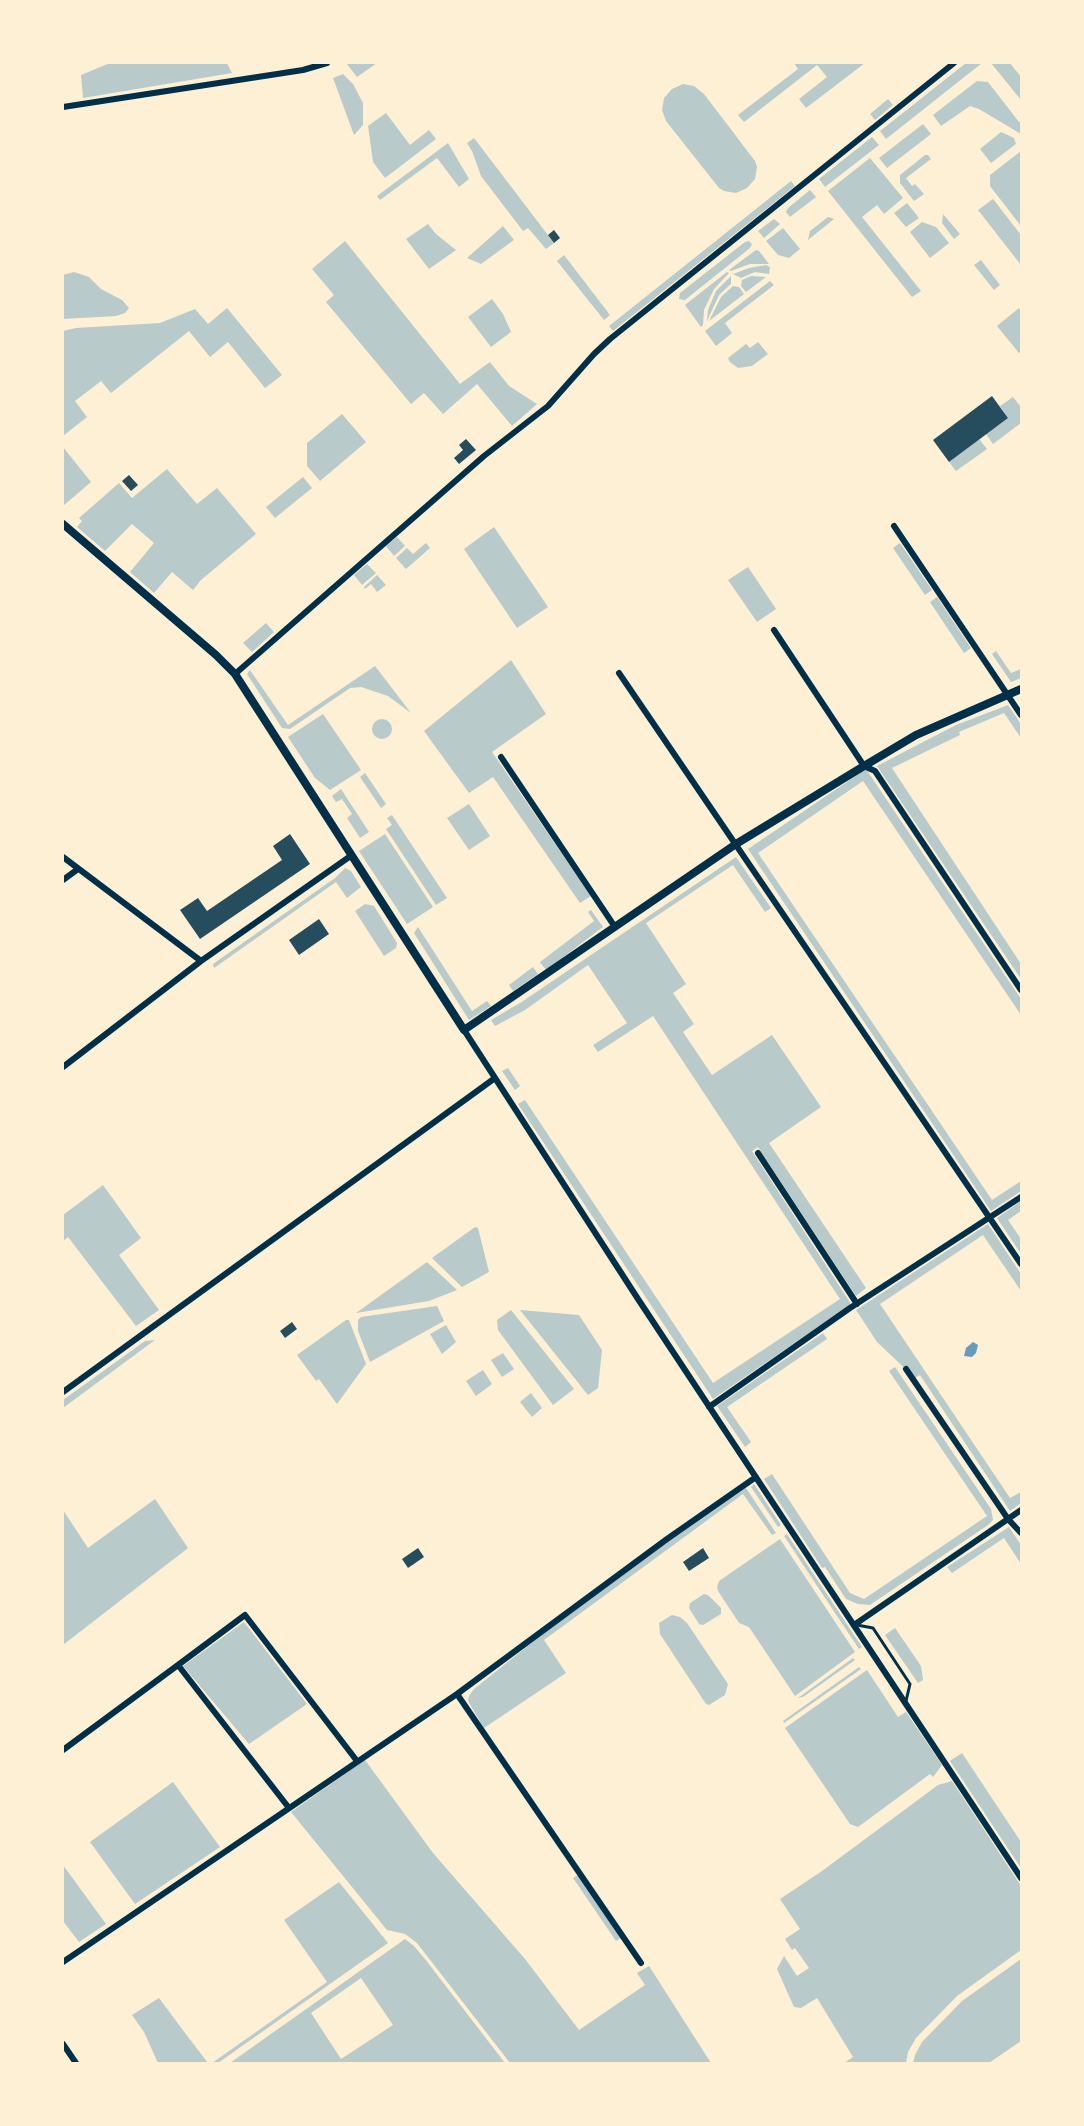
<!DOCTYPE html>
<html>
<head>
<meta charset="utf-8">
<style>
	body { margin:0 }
	#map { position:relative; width:1084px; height:2126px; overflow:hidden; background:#fdf0d5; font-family:"Fira Sans",sans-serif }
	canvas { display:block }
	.frame { position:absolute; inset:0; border:64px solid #fdf0d5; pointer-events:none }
</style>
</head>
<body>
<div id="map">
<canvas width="1084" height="2126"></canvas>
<div class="frame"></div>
</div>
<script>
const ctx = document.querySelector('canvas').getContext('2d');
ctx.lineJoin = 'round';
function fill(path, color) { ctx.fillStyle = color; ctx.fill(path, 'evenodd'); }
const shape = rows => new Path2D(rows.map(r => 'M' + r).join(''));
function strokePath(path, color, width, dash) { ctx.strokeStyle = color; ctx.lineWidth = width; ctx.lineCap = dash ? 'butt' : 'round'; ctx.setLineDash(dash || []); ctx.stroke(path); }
const green = shape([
	[110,63,227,63,232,73,83,98,81,75],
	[349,63,377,63,357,77,347,64],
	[794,63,865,63,806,108,799,99,827,77,817,65,744,122,738,115,798,69],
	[966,63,982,63,886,139,880,131],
	[991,63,1010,63,1021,77,1021,100],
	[343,74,353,84,363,103,363,125,354,135,333,78],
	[977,81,988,82,1019,122,1021,121,1021,134,979,109,970,106,941,126,933,115],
	[683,84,694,86,704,94,755,161,757,167,755,179,747,188,736,193,724,191,719,188,666,121,662,110,664,98,672,89],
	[888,99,893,105,875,120,870,114],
	[386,113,410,145,429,130,436,139,385,178,373,162,368,126],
	[923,124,931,134,887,168,879,158],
	[1001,132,1014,138,1016,144,991,163,980,149],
	[872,137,879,145,825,187,819,179],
	[474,138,554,243,546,249,528,228,523,231,481,176,472,151,467,143],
	[448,143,469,179,459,187,437,158,380,200,377,196],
	[1021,151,1021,226,990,186,990,175],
	[925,155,928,155,931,159,906,178,912,186,915,184,924,194,914,201,900,183,900,175],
	[870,158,903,198,884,214,877,205,862,217,921,291,912,297,828,191],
	[791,181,795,186,613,331,609,326],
	[810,190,816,197,790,217,786,212,788,208],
	[993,199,1021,235,1021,265,978,210],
	[907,203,919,218,906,227,894,213],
	[943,214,960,234,954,239,942,223],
	[828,217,834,219,808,240,810,231],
	[774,219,780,224,764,238,758,231],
	[922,222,936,227,949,243,930,258,910,232],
	[428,224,436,234,456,250,429,269,406,239],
	[503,226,514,240,481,264,467,258],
	[783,228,800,249,789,258,778,255,766,241],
	[345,241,460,384,490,362,509,386,537,404,512,426,477,384,443,414,424,393,411,404,326,302,334,295,312,269],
	[749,241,752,244,750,248,685,300,679,299,680,293,745,242],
	[756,250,759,251,769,264,750,264,731,271,729,270],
	[564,255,610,315,604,320,557,261],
	[981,260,1000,285,994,290,974,265],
	[766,265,770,267,769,274,755,272,741,278,733,274,749,268],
	[74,272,89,277,101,289,122,300,129,308,125,313,116,316,63,319,63,275],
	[727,272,729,273,714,289,704,310,703,325,701,327,685,305],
	[731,276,731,284,719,295,707,321,708,310,716,291],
	[751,276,766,277,746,292,741,286,742,280],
	[770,281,774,285,725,323,732,333,716,346,705,331],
	[733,286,739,287,744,294,709,321,721,297],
	[492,299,503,314,511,332,491,347,468,317],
	[227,308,282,375,265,388,228,342,210,357,189,331,111,393,101,381,75,401,87,417,63,436,63,331,76,328,160,323,195,309,208,324],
	[1019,308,1021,311,1021,352,1019,353,997,326],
	[758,342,768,354,752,366,738,368,730,362,728,358,746,344,750,348],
	[1013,397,1021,407,1021,423,993,444,986,434,1008,418,1000,406],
	[342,414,366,442,320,481,307,466,307,443],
	[979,439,987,449,956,471,949,462],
	[63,447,91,482,63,506],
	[167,469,197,504,217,488,256,534,201,580,193,590,172,572,154,593,130,572,154,543,132,524,105,551,77,527,82,521,79,518,119,483,132,498],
	[303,477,312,488,275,518,266,507],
	[494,527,548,607,517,628,464,549],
	[397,537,405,546,394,556,386,546],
	[426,543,430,548,406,569,396,558,407,548,413,554],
	[900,543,932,590,925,595,893,548],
	[367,564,376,573,362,585,354,575],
	[748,567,776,609,757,622,728,580],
	[377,575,386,585,377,592,371,584,365,589,364,587],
	[937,597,971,648,964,653,930,602],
	[266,623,274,632,252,652,243,643],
	[996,651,1011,673,1021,669,1021,678,1011,682,992,654],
	[511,660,546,714,492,752,591,896,580,903,493,777,469,793,424,731],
	[375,666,411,713,388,696,361,687,350,688,290,729,282,728,247,674,250,670,288,725],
	[1008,705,1021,724,1021,738,1004,713,959,732,960,735,892,768,1021,964,1021,979,877,766,956,725],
	[323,714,361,770,330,790,315,778,288,737],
	'372 729a10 10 0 1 1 20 0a10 10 0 1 1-20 0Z',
	[866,769,1021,999,1021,1015,863,781,758,853,992,1200,1021,1181,1021,1191,991,1211,748,849],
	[365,773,386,804,381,808,360,777],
	[341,789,369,832,360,838,347,818,352,814,342,799,336,802,332,796],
	[469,804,490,836,469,850,447,818],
	[392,815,447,898,436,905,386,829,392,825,387,818],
	[385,834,433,907,407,924,359,851],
	[736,857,771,908,765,912,733,865,646,923,686,984,673,993,694,1024,683,1032,712,1075,772,1035,821,1107,769,1143,866,1288,856,1296,758,1147,752,1151,851,1304,713,1399,518,1104,525,1100,713,1383,840,1299,653,1016,598,1052,593,1045,627,1023,588,965,525,1010,495,1026,491,1020,520,1003],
	[345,868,351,871,361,887,347,898,336,882,214,968,213,964,335,878],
	[365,904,374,906,397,943,396,948,384,956,355,911],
	[591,910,603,927,546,970,540,962,594,921,588,912],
	[418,927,472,1011,487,1001,491,1006,469,1020,414,933],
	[533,967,538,974,513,991,509,985],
	[508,1068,520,1086,515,1090,502,1071],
	[103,1185,141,1238,119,1255,159,1310,136,1326,68,1237,63,1241,63,1215],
	[1021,1201,1021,1211,1008,1220,1021,1239,1021,1254,997,1218],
	[988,1224,1021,1274,1021,1291,983,1235,880,1304,1010,1498,1021,1492,1021,1503,1010,1511,920,1375,915,1378,877,1342,856,1310],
	[475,1227,478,1228,489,1272,462,1287,432,1258],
	[427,1262,457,1290,429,1301,356,1313],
	[437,1306,444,1321,370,1362,358,1331,358,1320,361,1317],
	[511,1310,574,1389,553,1405,498,1330,497,1320],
	[520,1310,579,1315,602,1350,598,1388,588,1395],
	[346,1320,349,1320,366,1364,337,1404,319,1379,316,1381,297,1355],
	[446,1325,456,1342,442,1354,430,1334],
	[823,1333,827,1339,727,1407,751,1442,745,1447,717,1406],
	[155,1340,63,1408,63,1400,145,1341],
	[503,1353,514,1369,502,1377,491,1360],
	[895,1367,991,1509,993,1520,988,1525,870,1605,858,1604,846,1599,825,1567,822,1568,764,1479,772,1474,850,1593,864,1599,987,1516,889,1371],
	[483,1370,492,1384,476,1396,466,1381],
	[531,1393,542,1408,532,1417,520,1402],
	[754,1484,781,1525,778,1527,751,1487],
	[746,1488,776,1533,772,1535,743,1494,544,1640,566,1673,484,1728,468,1701,469,1696,474,1689,539,1637,668,1542],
	[155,1499,188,1548,63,1645,63,1510,88,1548],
	[1009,1527,1021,1545,1021,1564,1004,1538,952,1573,947,1567],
	[787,1534,862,1647,859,1649,784,1536],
	[780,1539,855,1652,795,1696,749,1627,739,1623,718,1591,717,1587,719,1581],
	[704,1594,708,1595,721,1608,721,1614,703,1625,699,1624,689,1608,690,1603],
	[672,1615,680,1617,687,1623,728,1684,725,1695,709,1705,706,1704,660,1634,659,1623],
	[244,1622,307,1704,249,1744,183,1666],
	[895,1628,921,1666,923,1680,918,1683,885,1635],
	[853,1658,855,1660,803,1697,798,1698],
	[859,1667,861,1669,784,1723,783,1721],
	[867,1670,898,1717,906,1712,942,1765,933,1777,930,1774,858,1827,850,1824,785,1728],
	[962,1753,1021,1842,1021,1868,950,1761],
	[365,1760,433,1853,525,1959,579,2030,645,1985,637,1973,649,1966,711,2063,510,2063,417,1943,405,1934,387,1930,291,1812],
	[952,1781,1021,1886,1021,1950,957,1996,916,2038,908,2052,906,2063,844,2063,853,2057,817,1998,801,2008,794,2007,777,1969,784,1956,797,1976,809,1968,795,1948,792,1950,785,1939,800,1929,780,1899,822,1871,938,1785],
	[173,1782,220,1847,135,1904,90,1842],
	[63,1865,106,1924,79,1942,63,1921],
	[578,1875,621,1938,616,1941,573,1878],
	[339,1882,388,1943,218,2063,212,2063,327,1982,284,1920],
	[405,1939,414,1946,425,1959,505,2063,230,2063],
	[361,1978,393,2025,341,2059,311,2013],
	[1021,1959,1021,2041,989,2063,913,2063,915,2055,922,2042,962,2001],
	[159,1998,185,2033,208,2063,158,2063,144,2032,132,2015]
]);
const water = shape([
	[973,1342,978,1345,976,1353,972,1357,964,1356,966,1348]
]);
const building = shape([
	[554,230,560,238,554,243,548,235],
	[992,396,1008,418,949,462,933,440],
	[466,439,476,450,459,464,454,458,463,450,459,445],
	[129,475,138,485,131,491,122,481],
	[290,834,310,864,200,939,180,910,198,898,207,911,282,860,273,846],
	[319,919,329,934,299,955,289,940],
	[292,1322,297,1329,285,1338,280,1331],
	[418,1548,424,1557,408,1568,402,1559],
	[703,1548,709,1558,689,1571,683,1562]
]);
const service = shape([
	[857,1625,873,1628,910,1684,906,1701]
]);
const minor = shape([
	[63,107,303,70,327,63],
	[894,526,1021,715],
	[774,630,864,766,875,771,1021,990],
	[619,673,1021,1264],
	[235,674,484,456,548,406,594,354,610,339,954,63],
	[501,757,615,927],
	[63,857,201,961],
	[63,880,78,869],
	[464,1030,638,1299,1021,1878],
	[63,1067,201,961,352,855],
	[758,1153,857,1304],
	[906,1369,1008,1519,1021,1533],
	[63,1392,495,1078],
	[709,1407,850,1308,1021,1197],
	[854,1625,1021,1510],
	[178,1665,245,1615,357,1761],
	[457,1694,641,1963],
	[63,1750,178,1665,289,1808],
	[63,1962,457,1694,667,1539,756,1477],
	[63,2044,76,2063]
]);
const tertiary = shape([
	[63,524,216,655,235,674,464,1030,736,844,864,766,916,735,1021,689]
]);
fill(green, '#b9caca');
fill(water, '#669bbc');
fill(building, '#264d5e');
strokePath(service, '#003049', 3);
strokePath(minor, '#003049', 6);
strokePath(tertiary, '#003049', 8);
</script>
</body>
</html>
